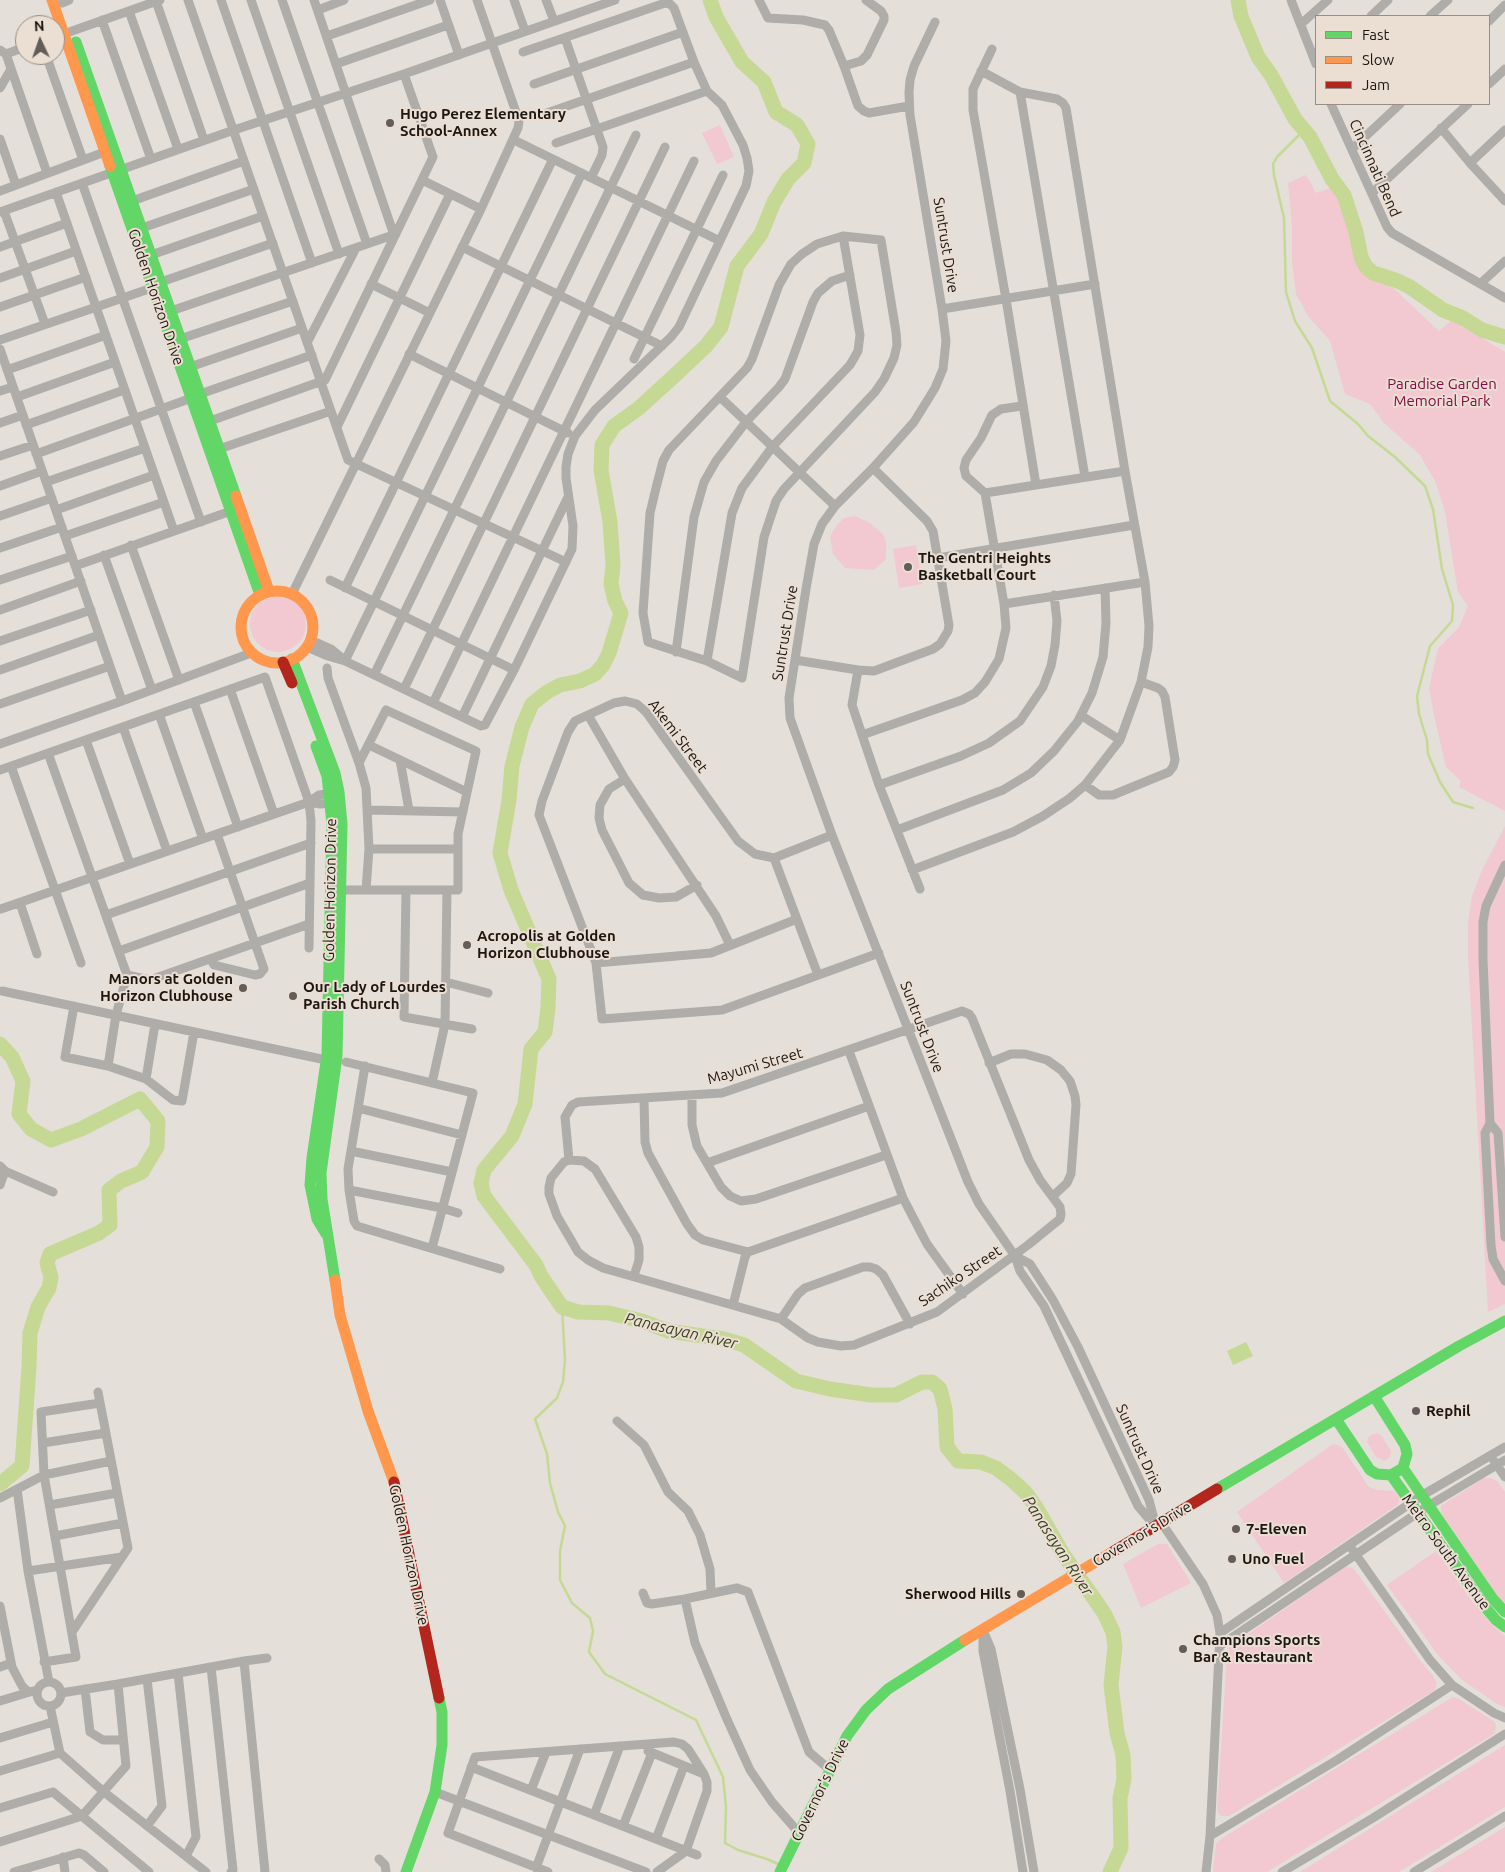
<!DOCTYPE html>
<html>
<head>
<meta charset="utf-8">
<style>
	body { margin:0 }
	#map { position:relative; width:1505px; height:1872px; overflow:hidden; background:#e5dfd9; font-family:Ubuntu,sans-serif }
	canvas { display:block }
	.legend { position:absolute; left:1315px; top:15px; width:175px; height:90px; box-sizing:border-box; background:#ebded3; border:1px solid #988e86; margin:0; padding:6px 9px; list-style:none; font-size:15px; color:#1c1713 }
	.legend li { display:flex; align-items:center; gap:10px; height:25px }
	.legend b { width:25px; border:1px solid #988e86 }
	.north { position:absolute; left:15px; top:15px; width:50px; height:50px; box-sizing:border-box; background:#ebded3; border:1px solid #988e86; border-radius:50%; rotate:357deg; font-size:14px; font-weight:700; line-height:20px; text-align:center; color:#1c1713 }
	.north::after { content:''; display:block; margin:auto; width:18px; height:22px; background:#625d58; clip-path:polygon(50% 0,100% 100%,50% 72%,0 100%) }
</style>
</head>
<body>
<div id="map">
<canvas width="1505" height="1872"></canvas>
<ul class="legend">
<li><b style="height:6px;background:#63d668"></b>Fast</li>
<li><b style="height:6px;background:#ff974d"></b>Slow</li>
<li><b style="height:6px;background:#b3261e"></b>Jam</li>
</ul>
<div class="north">N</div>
</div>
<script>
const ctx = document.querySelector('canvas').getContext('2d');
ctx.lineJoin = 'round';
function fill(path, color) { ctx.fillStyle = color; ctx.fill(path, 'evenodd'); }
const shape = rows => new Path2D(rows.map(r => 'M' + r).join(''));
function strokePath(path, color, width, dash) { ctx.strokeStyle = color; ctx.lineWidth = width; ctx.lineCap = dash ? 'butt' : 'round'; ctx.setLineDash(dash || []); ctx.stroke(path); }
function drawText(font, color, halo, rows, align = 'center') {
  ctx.font = font + ' Ubuntu,sans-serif'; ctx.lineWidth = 4; ctx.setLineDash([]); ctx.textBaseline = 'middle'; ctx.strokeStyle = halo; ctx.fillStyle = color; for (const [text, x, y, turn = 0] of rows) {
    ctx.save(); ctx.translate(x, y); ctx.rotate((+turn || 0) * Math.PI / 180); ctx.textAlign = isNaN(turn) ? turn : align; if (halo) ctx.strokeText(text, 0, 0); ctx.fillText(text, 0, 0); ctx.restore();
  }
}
const green = shape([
	[720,125,734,157,717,164,702,133],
	[1306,175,1316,193,1333,187,1350,220,1357,238,1360,268,1367,277,1392,287,1439,331,1452,320,1505,352,1505,811,1459,787,1461,781,1446,767,1434,715,1429,688,1438,649,1459,627,1468,606,1458,592,1445,512,1436,483,1420,455,1384,423,1370,404,1345,394,1330,341,1308,316,1296,294,1292,262,1292,225,1288,183],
	[855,516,870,523,883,534,886,542,886,559,874,570,845,568,833,554,830,536,837,525,844,518],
	[916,545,922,584,899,588,893,549],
	'250 624a28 28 0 1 1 56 0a28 28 0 1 1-56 0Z',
	[1505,826,1505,1304,1488,1312,1468,958,1468,923,1472,896,1482,870],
	[1377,1433,1382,1436,1391,1451,1390,1457,1385,1461,1376,1457,1367,1442,1369,1436],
	[1333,1444,1342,1447,1369,1487,1377,1490,1394,1491,1399,1497,1399,1502,1397,1505,1284,1583,1237,1512],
	[1484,1478,1491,1478,1497,1481,1505,1492,1505,1603,1497,1595,1441,1513,1441,1506],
	[1158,1544,1167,1544,1191,1583,1141,1608,1123,1564],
	[1436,1551,1471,1600,1491,1624,1505,1636,1505,1707,1497,1704,1461,1679,1438,1655,1387,1585],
	[1347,1566,1354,1569,1422,1663,1433,1676,1437,1683,1435,1690,1229,1816,1221,1816,1217,1811,1227,1654,1229,1648,1235,1643],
	[1453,1697,1459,1699,1495,1722,1496,1728,1494,1734,1267,1872,1213,1872,1216,1844,1222,1838],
	[1505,1745,1505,1807,1399,1872,1300,1872],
	[1505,1827,1505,1872,1431,1872]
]);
const water = shape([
	[1246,1342,1253,1356,1233,1365,1227,1351]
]);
const stream = shape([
	[1304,130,1277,157,1273,164,1274,175,1284,218,1286,292,1295,321,1312,348,1330,401,1358,424,1368,436,1395,457,1425,486,1433,509,1442,569,1453,605,1452,621,1430,646,1417,696,1419,714,1427,740,1428,754,1440,782,1453,802,1473,808],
	[562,1307,565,1360,563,1382,557,1398,535,1419,547,1454,550,1483,558,1512,565,1526,560,1551,560,1580,572,1603,590,1618,593,1631,589,1652,605,1674,696,1720,723,1777,726,1807,725,1843,738,1850,767,1859,778,1864]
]);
const river = shape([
	[710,0,716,17,742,62,764,82,776,112,797,125,808,144,804,163,788,179,774,202,761,234,737,266,721,327,706,346,673,377,639,408,614,426,602,445,601,470,610,522,613,565,611,584,615,601,621,613,609,653,603,665,595,674,580,681,560,685,547,692,532,704,522,727,512,766,509,800,500,853,511,890,549,979,548,1008,545,1032,531,1049,525,1104,512,1136,484,1170,481,1183,484,1196,536,1265,541,1276,562,1307,578,1312,609,1313,642,1321,668,1331,724,1339,744,1345,796,1381,830,1389,871,1395,896,1395,922,1382,932,1382,940,1389,945,1409,947,1447,958,1461,981,1462,996,1468,1012,1480,1026,1493,1036,1507,1063,1554,1104,1613,1113,1632,1115,1647,1111,1685,1117,1733,1123,1755,1124,1779,1120,1798,1121,1848,1110,1872],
	[1238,0,1241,16,1258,57,1271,75,1295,119,1310,137,1332,179,1344,195,1356,232,1361,257,1366,267,1373,273,1398,281,1410,287,1443,310,1463,318,1482,330,1505,337],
	[0,1044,12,1057,23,1081,19,1114,31,1129,51,1140,81,1129,140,1099,158,1121,157,1147,142,1172,121,1181,109,1190,110,1225,99,1233,50,1254,47,1263,51,1277,49,1288,38,1307,30,1333,29,1367,22,1466,0,1484]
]);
const street = shape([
	[188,0,348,460,566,562],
	[221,0,312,263],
	[251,0,339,254],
	[282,0,367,244],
	[314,0,394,235],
	[440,0,459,55],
	[514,0,525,31],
	[546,0,554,21],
	[759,0,768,18,803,20,825,25,829,30,844,66,858,106,864,111,869,113,909,106],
	[1291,0,1316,64],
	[156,1,204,140],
	[62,3,69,0],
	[318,10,344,0],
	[129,11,178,149],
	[1371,16,1388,0],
	[1430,16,1448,0],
	[102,20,151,159],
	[1489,21,1505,5],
	[935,22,914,66,910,80,909,93,910,115,942,309,946,341,943,369,935,388,914,422,873,468,835,506,822,524,814,544,806,589,789,698,790,718,832,835,968,1182,979,1204,1015,1256,1020,1271,1044,1306,1138,1506,1155,1526],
	[1301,24,1328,0],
	[327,36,430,0],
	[55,37,160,0],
	[565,38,603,147,602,155,591,178],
	[992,49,973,89,973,110,1006,299,1036,485],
	[0,50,6,54,25,47],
	[6,54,47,173],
	[46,55,83,160],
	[336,64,448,25],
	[844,66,861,61,867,55,884,20,884,16,881,11,866,0],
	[534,84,683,32],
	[1489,84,1505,69],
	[0,88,11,69],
	[1020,92,1085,477],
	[1331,104,1387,227,1392,233,1505,298],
	[544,114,694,62],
	[1441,128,1470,163,1505,201],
	[0,139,16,185],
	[514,140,720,241],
	[556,143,707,91],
	[1352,149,1400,104],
	[1470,163,1505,130],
	[117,171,234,130,404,74,615,0],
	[422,180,481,209],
	[82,183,201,522],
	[0,191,110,150],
	[56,192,174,531],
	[1372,193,1468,104],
	[132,201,244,161],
	[4,211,45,324],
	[0,212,108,174],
	[142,228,254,189],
	[843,236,881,240,896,332,897,345,894,358,884,379,875,392,784,489,776,501,764,537,742,678,707,661,648,642,643,613,650,513,656,488,663,461,669,450,747,368,752,359,779,285,791,264,802,254,817,244,843,236],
	[0,247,67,223],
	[462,247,662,346],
	[151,255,263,216],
	[0,278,76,251],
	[161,282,273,243],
	[371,284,430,313],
	[1480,284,1505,261],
	[0,307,86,277],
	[942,309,1095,284],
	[165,313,396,234],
	[180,339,293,301],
	[0,340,146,290],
	[307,343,356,248],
	[0,349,122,701],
	[409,354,568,433],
	[634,359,723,175],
	[190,367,302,328],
	[7,370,106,335],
	[0,391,13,387],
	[200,394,312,355],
	[17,397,115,362],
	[720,397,835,506],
	[210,421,325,380,433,157,404,74],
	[0,423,23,415],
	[26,425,124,390],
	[337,427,450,194],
	[219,449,331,411],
	[36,454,186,400],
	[0,456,33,445],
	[46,482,145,448],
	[0,486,42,471],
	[985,493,1125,471],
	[56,510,154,475],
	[0,516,52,498],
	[65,536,164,502],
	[131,545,179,680],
	[0,548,62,527],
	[104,555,152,690],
	[938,558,1134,525],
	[75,566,231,511],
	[0,580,72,556],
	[330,580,514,670],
	[345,588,553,159],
	[292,594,481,209,518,128,519,121,477,0],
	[1004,604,1145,582],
	[0,610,81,581],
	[311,640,331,649,343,659],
	[0,641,91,610],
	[307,647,328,656,345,661,481,726,485,725,514,670,572,549,573,526,566,478,566,467,568,454,575,436,595,410,671,337,679,327,746,186,749,171,747,158,743,145,722,105,707,91,694,62,674,8,670,4,665,3,523,52],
	[676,652,694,517,704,482,716,461,746,422,779,387,785,379,813,302,818,293,832,281,850,275],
	[795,660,858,670,874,671,933,649,940,644,948,631,949,625,933,531,927,521,873,468],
	[345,661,582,173],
	[707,661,732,513,742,488,773,446,850,365,858,351,860,335,843,236],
	[327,668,328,678,359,763,366,788,369,849,366,890],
	[0,670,99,635],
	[858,670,852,705,879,785,920,889],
	[374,675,636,135],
	[230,689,274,814],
	[404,689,665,147],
	[194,702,238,827],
	[433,703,694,161],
	[0,704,110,666],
	[159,714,203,839],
	[588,715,625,779,716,916,730,945],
	[1082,716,1120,740],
	[462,717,568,497],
	[123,727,167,851],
	[862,735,962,700,975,693,985,682,999,659,1006,628,1004,604,985,493,966,476,964,468,966,460,981,438,992,415,1001,409,1022,406],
	[86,740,130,864],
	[0,744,122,701,251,653],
	[369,745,467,792],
	[48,753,127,975,150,980,309,924],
	[400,760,409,810],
	[11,766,81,963],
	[0,770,265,677,309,802,311,821,309,948],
	[625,779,609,789,600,805,599,818,602,830,629,883,643,895,659,898,676,897,697,885],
	[879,785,961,756,989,743,1020,721,1043,687,1051,666,1055,645,1057,621,1054,595],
	[1085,785,1099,795,1113,795,1169,772,1173,767,1175,760,1165,697,1162,691,1158,688,1141,682],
	[309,802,320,804,335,803],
	[368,810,463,812],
	[897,830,1003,790,1031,773,1054,751,1078,721,1092,693,1103,657,1106,623,1105,588],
	[832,835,774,858,755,854,738,841,646,712,637,704,625,701,614,703,575,721,568,732,542,801,539,815,596,963,602,1019,722,1010,879,953],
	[369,849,457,849],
	[774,858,818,975],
	[1505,865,1486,906,1483,922,1483,960,1490,1123,1485,1133,1491,1245,1493,1259,1505,1281],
	[912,870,1013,832,1043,816,1070,798,1085,785,1120,740,1141,682,1148,647,1149,626,1145,582,1125,471,1066,108,1063,103,1057,99,1020,92,981,71],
	[336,890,458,890,458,834,476,751,386,710,359,763],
	[406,890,404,1017,472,1029],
	[20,903,37,954],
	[1,909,309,802,319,795,333,793],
	[106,915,311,843],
	[119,951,310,883],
	[211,959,214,965,255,975,260,974,264,969,217,834],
	[596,963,711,953,797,919],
	[446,982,488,993],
	[2,991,326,1060],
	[74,1006,65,1057,108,1066,146,1079,173,1100,182,1101,194,1032],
	[849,1051,903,1198,927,1244,963,1294],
	[346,1062,473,1093,432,1248],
	[989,1063,1011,1054,1025,1054,1047,1060,1061,1070,1070,1081,1075,1096,1076,1105,1071,1174,1067,1183,1053,1196],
	[108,1066,116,1015,127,975],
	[365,1066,348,1169,349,1190,354,1221,357,1226,500,1269],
	[146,1079,155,1024],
	[432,1083,445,1024,447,890],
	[692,1096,692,1125,697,1146,721,1187,730,1196,741,1201,756,1199,886,1155],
	[644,1099,645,1142,648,1153,687,1224,695,1235,703,1240,748,1252],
	[358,1108,462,1135],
	[1490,1123,1498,1133,1505,1237],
	[351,1151,452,1172],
	[569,1160,565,1117,572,1105,578,1102,722,1093,962,1011,969,1014,972,1018,1029,1160,1040,1180,1060,1207,1061,1214,1060,1219,1028,1245,937,1312,854,1345,841,1346,818,1342,808,1338,781,1319,603,1268,588,1260,578,1252,557,1216,549,1194,549,1187,551,1178,564,1162,569,1160,584,1161,595,1169,636,1237,639,1247,639,1260,634,1276],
	[707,1163,869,1106],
	[0,1166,5,1171,53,1192],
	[0,1185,5,1171],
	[349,1190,442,1208,458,1213],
	[1015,1256,1030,1264,1053,1300,1078,1347,1149,1500,1155,1523],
	[733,1305,745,1257,748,1252,903,1198],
	[781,1319,798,1294,805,1288,863,1267,870,1267,876,1269,883,1275,910,1324],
	[617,1421,644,1445,668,1492,688,1511,700,1535,710,1569,711,1593],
	[43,1443,106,1433],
	[1494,1461,1505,1477],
	[17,1489,28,1571,49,1682],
	[0,1498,44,1475,41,1412,100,1403],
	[50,1505,117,1493],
	[1161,1522,1203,1584,1217,1615,1220,1633,1210,1836,1206,1872],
	[55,1536,123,1523],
	[1352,1549,1430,1660,1452,1685,1494,1713,1505,1718],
	[28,1571,122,1557],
	[643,1593,647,1603,652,1604,685,1599],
	[0,1606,12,1667,22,1686,28,1692],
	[983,1630,991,1649,1020,1789,1034,1872],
	[72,1632,128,1548,98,1392],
	[983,1633,983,1651,1010,1791,1023,1872],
	[1220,1633,1421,1496,1505,1447],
	[1221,1645,1428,1506,1505,1460],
	[244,1661,267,1658],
	[44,1662,76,1657,44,1475,111,1461],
	[0,1667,11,1663],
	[211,1667,233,1870,231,1872],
	[178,1673,196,1837,186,1856],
	'37 1694a12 12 0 1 1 24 0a12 12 0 1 1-24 0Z',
	[85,1689,90,1732,103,1740,123,1740],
	[61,1693,118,1684,244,1661,265,1872],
	[0,1701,33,1691],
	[50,1706,60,1753,104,1792,206,1872],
	[0,1738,53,1722],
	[648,1751,704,1774],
	[471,1767,697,1855],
	[0,1771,60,1753],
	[531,1790,546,1752],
	[435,1792,646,1872],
	[0,1808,53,1792,149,1872],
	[594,1815,620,1746],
	[147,1826,162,1806,147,1679],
	[623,1826,652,1753],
	[799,1833,772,1802,750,1770,726,1717,695,1643,685,1599,737,1588,748,1592,809,1752,829,1769],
	[1210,1836,1337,1760,1452,1685],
	[656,1839,684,1766],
	[0,1842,82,1816,126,1766,118,1684],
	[63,1857,65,1872],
	[379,1859,385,1865,386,1872],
	[536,1868,580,1749],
	[14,1872,79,1853,84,1855,104,1872],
	[548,1872,448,1833,475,1757,674,1742,682,1744,688,1749,704,1774,707,1782,707,1791,686,1851,657,1872],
	[1282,1872,1373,1818,1505,1734],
	[1414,1872,1505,1816]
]);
const fast = shape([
	[76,42,236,496],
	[110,166,260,595],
	[292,659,335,773,339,792,342,824,337,1056,321,1173,322,1199,335,1280],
	[316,746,327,776,332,824,327,1055,312,1158,310,1185,317,1219,326,1234],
	[1336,1419,1370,1470,1377,1474,1391,1475,1403,1468,1407,1454,1405,1445,1374,1396],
	[1403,1468,1493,1599,1505,1612],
	[1391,1475,1485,1607,1496,1620,1505,1627],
	[1217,1489,1459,1346,1505,1321],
	[406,1872,435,1792,442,1745,442,1712,439,1698],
	[780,1872,847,1736,866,1710,888,1689,965,1640]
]);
const slow = shape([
	[52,0,110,166],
	[236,496,269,591],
	'241 627a36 36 0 1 1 72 0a36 36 0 1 1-72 0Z',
	[335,1280,340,1315,368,1411,394,1482],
	[965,1640,1114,1551]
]);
const jam = shape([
	[283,662,292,683],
	[394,1482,439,1698],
	[1114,1551,1217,1489]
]);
const markers = [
	[390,123,5,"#625d58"],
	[908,567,5,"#625d58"],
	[467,945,5,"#625d58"],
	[243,988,5,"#625d58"],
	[293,996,5,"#625d58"],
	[1416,1411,5,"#625d58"],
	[1236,1529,5,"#625d58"],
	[1232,1559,5,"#625d58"],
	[1021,1594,5,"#625d58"],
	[1183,1649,5,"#625d58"]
];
const poiNames = [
	["Hugo Perez Elementary",400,114],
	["School-Annex",400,131],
	["The Gentri Heights",918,558],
	["Basketball Court",918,575],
	["Acropolis at Golden",477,936],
	["Horizon Clubhouse",477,953],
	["Manors at Golden",233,979,"right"],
	["Horizon Clubhouse",233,996,"right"],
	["Our Lady of Lourdes",303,987],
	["Parish Church",303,1004],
	["Rephil",1426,1411],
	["7-Eleven",1246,1529],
	["Uno Fuel",1242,1559],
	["Sherwood Hills",1011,1594,"right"],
	["Champions Sports",1193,1640],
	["Bar & Restaurant",1193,1657]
];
const streetNames = [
	["Cincinnati Bend",1375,168,66],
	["Suntrust Drive",946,245,81],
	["Golden Horizon Drive",156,297,71],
	["Suntrust Drive",785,633,-81],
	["Akemi Street",678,736,53],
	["Golden Horizon Drive",330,890,-89],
	["Suntrust Drive",922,1027,69],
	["Mayumi Street",755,1066,-16],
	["Sachiko Street",960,1276,-34],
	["Suntrust Drive",1140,1449,66],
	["Governor's Drive",1142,1534,-31],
	["Metro South Avenue",1446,1552,54],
	["Golden Horizon Drive",409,1555,78],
	["Governor's Drive",820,1790,-64]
];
const parkNames = [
	["Paradise Garden",1442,384],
	["Memorial Park",1442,401]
];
const waterNames = [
	["Panasayan River",681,1331,13],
	["Panasayan River",1058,1546,57]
];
fill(green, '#f2c8d1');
fill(water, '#c5d994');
strokePath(stream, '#c5d994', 2.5);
strokePath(river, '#c5d994', 15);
strokePath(street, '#aeadaa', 9);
strokePath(fast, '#63d668', 11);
strokePath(slow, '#ff974d', 11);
strokePath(jam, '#b3261e', 11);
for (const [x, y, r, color] of markers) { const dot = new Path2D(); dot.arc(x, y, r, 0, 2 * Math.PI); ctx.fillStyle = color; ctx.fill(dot); strokePath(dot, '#ebded3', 2); }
drawText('bold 15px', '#1c1713', '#ebded3', poiNames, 'left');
drawText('15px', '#1c1713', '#ebded3', streetNames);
drawText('15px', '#840b45', '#ebded3', parkNames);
drawText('italic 16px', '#37431c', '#ebded3', waterNames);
</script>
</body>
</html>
